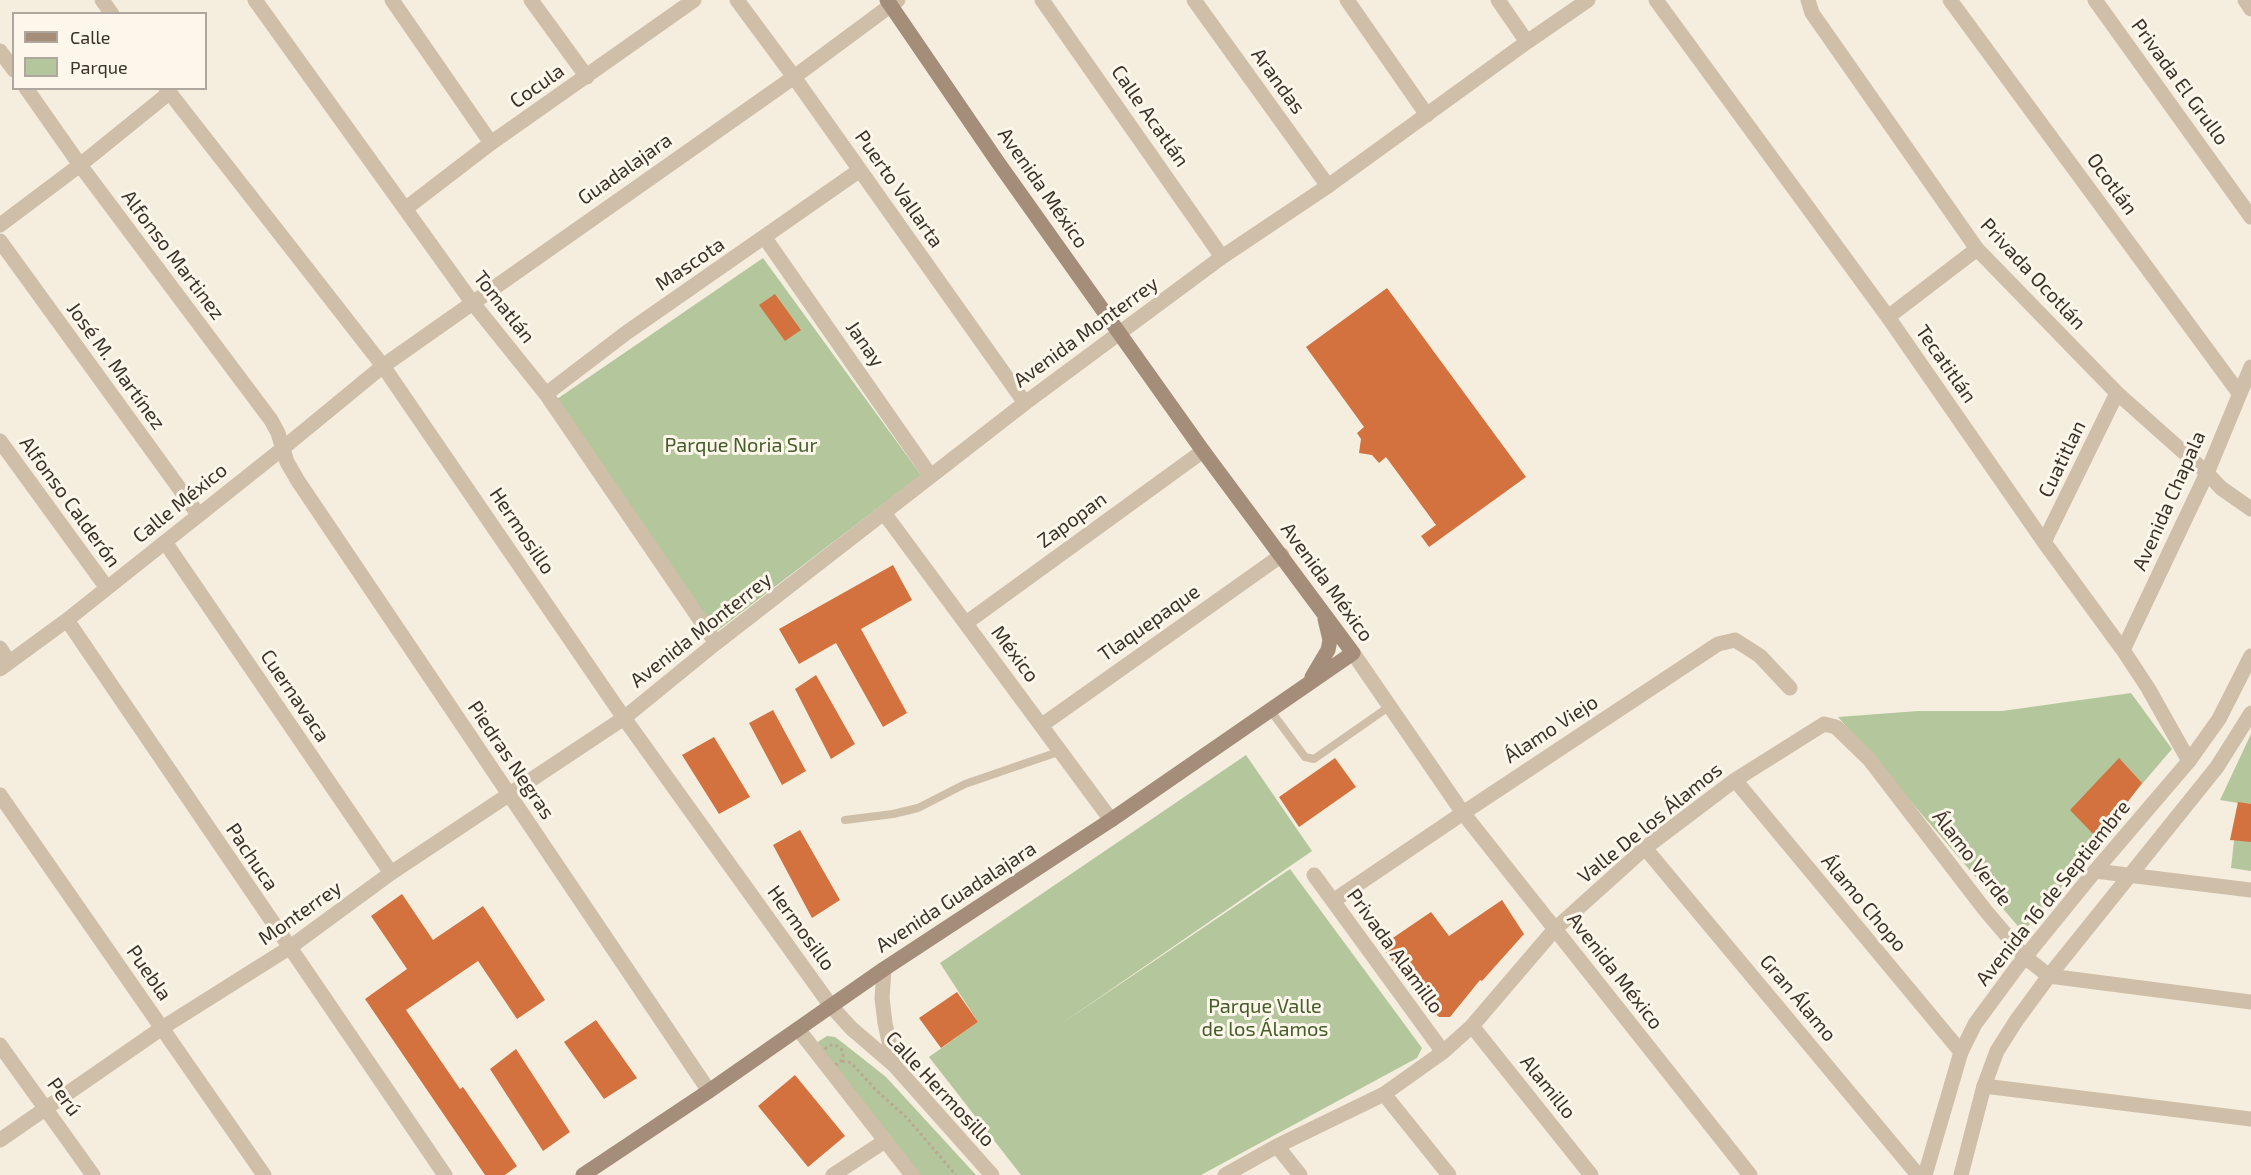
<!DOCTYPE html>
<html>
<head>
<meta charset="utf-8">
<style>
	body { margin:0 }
	#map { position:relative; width:2251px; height:1175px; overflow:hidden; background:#f5edde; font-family:"Exo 2",sans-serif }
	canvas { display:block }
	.legend { position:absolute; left:12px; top:12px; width:195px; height:78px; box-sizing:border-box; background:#fcf6eb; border:2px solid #afa79d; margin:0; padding:8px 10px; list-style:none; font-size:18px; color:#3b3129 }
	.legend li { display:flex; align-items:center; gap:12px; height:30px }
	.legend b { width:30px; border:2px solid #afa79d }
</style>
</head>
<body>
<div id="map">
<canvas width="2251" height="1175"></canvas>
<ul class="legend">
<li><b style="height:8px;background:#a48d79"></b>Calle</li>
<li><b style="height:16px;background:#b4c79c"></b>Parque</li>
</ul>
</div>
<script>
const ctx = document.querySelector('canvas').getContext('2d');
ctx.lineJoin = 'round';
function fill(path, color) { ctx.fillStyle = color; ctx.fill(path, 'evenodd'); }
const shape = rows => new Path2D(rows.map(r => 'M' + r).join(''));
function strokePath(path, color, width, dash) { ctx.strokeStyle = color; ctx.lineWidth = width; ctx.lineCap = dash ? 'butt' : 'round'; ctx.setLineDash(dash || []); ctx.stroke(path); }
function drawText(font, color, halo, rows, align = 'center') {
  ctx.font = font + ' "Exo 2",sans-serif'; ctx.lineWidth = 6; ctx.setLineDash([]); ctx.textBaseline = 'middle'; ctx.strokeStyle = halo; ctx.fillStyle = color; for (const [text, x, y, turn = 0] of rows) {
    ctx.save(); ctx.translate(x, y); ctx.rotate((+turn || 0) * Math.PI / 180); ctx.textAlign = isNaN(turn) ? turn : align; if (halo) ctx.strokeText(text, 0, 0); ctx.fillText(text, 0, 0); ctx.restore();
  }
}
const green = shape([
	[763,258,921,475,713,634,557,399],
	[2131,693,2172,749,2095,839,2098,844,2023,932,1838,717,1918,711,2002,711],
	[2251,734,2251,871,2231,868,2238,803,2220,800],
	[1246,755,1312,851,1058,1026,1290,869,1422,1048,1417,1058,1201,1175,1021,1175,929,1057,978,1022,940,963],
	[827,1036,835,1037,843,1043,886,1077,976,1175,913,1175,816,1043]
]);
const building = shape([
	[1387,288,1526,477,1429,547,1421,536,1436,525,1386,457,1379,463,1372,455,1359,453,1361,439,1357,433,1364,427,1306,347],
	[775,294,801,330,785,341,759,305],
	[893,565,912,600,861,629,907,713,883,727,836,643,799,664,779,629],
	[816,675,855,744,831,759,795,689],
	[773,710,806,771,782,785,749,723],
	[714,737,750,797,719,814,682,755],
	[1335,758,1356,787,1299,827,1279,797],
	[2119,758,2142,783,2099,840,2070,810],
	[2238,802,2251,804,2251,842,2230,840],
	[800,830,840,900,812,918,773,845],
	[402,894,433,940,483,906,545,1000,517,1019,478,961,406,1010,460,1089,463,1087,517,1166,505,1175,485,1175,365,999,407,969,371,916],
	[1502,900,1524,934,1482,981,1480,980,1450,1017,1439,1017,1422,1001,1381,946,1431,912,1449,936],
	[957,992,978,1022,941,1048,919,1018],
	[596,1020,637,1078,604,1099,564,1042],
	[516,1049,570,1132,543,1151,490,1069],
	[795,1075,845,1136,808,1167,758,1106]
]);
const path = shape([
	'823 1055a10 10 0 1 1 20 0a10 10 0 1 1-20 0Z',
	[842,1061,849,1062,855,1067,875,1089,907,1118,956,1175]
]);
const service = shape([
	[1270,710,1305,757,1314,759,1390,706],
	[845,820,893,814,918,808,965,784,1061,751]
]);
const minor = shape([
	[255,0,472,302,546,394,716,643],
	[392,0,491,143],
	[531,0,587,77],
	[737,0,794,77,1025,403],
	[1042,0,1222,257],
	[1194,0,1328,186],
	[1347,0,1427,115],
	[1498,0,1527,42],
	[1656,0,1888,317,2044,542,2123,650,2148,688,2189,761],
	[1808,0,1812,13,1977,249,2117,393,2207,473,2221,488,2251,509],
	[1950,0,2239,393],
	[2095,0,2251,217],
	[2245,0,2251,9],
	[0,51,14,70],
	[26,88,80,165,271,420,278,433,287,462,298,481,709,1091],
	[405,209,491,143,694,0],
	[0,225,80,165,169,93],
	[765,238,930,475],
	[0,241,198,514],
	[1888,317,1977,249],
	[546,394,626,333,860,170],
	[0,441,107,588],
	[884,513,1111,820],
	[165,542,391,873],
	[2044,542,2117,393],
	[67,620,445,1175],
	[966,623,1203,451],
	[0,648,9,662],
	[2123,650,2207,473,2251,367],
	[0,669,67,620,282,449,383,366,794,77,898,0],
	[1042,725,1282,555],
	[1735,780,1961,1052],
	[0,795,264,1175],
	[1645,848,1918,1175],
	[2095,871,2251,890],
	[1314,875,1443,1052],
	[1333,901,1463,813,1718,644,1735,640,1760,656,1790,688],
	[1472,1026,1591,1175],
	[0,1045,93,1175],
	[1984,1086,2251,1119],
	[1384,1094,1449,1175],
	[0,1140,162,1028,289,948,391,873,624,718,716,643,1025,403,1222,257,1328,186,1527,42,1588,0],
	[1277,1146,1300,1175],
	[833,1175,885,1141],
	[1225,1175,1277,1146,1384,1094,1443,1052,1472,1026,1555,929,1645,848,1735,780,1824,724,1836,727,1869,759,1985,910,2025,957,2049,976,2251,1002]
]);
const tertiary = shape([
	[102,0,112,14],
	[166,88,383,366,624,718,831,1006,851,1028,894,1065,992,1175],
	[1353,653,1463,813,1750,1175],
	[884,969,882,998,885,1023,894,1065],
	[798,1029,912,1175],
	[1925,1175,1961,1052,1975,1024,2017,967,2095,871,2189,761,2219,719,2251,656],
	[1961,1175,1984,1086,1997,1051,2016,1021,2049,976,2217,767,2251,713]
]);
const secondary = shape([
	[1312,677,1328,650,1330,640,1325,619],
	[583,1175,709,1091,884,969,1111,820,1353,653,1203,451,997,161,887,0]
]);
const streetNames = [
	["Arandas",1278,81,54],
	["Privada El Grullo",2180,82,54],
	["Cocula",537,86,-35],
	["Calle Acatlán",1150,116,55],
	["Guadalajara",625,169,-35],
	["Ocotlán",2112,184,54],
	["Avenida México",1043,188,55],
	["Puerto Vallarta",899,189,55],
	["Alfonso Martinez",173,255,53],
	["Mascota",690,264,-34],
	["Privada Ocotlán",2033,274,47],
	["Tomatlán",504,307,52],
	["Avenida Monterrey",1086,332,-36],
	["Janay",865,344,55],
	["Tecatitlán",1946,364,55],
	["José M. Martínez",116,366,54],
	["Cuatitlan",2062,459,-64],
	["Avenida Chapala",2169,501,-66],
	["Alfonso Calderón",70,502,54],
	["Calle México",180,503,-39],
	["Zapopan",1072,520,-36],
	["Hermosillo",522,531,56],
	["Avenida México",1327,582,54],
	["Tlaquepaque",1149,623,-35],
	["Avenida Monterrey",701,630,-38],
	["México",1015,654,53],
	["Cuernavaca",295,696,56],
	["Álamo Viejo",1551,729,-33],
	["Piedras Negras",511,760,56],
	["Valle De los Álamos",1650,823,-39],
	["Pachuca",252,857,56],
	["Álamo Verde",1972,858,52],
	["Avenida 16 de Septiembre",2053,893,-51],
	["Avenida Guadalajara",956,897,-33],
	["Álamo Chopo",1864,903,50],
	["Monterrey",300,913,-35],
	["Hermosillo",801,928,54],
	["Privada Alamillo",1395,951,54],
	["Avenida México",1615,971,52],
	["Puebla",149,973,55],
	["Gran Álamo",1798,998,50],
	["Alamillo",1548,1087,51],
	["Calle Hermosillo",940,1089,47],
	["Perú",64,1097,54]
];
const parkNames = [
	["Parque Noria Sur",741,445],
	["Parque Valle",1265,1006],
	["de los Álamos",1265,1029]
];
fill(green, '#b4c79c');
fill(building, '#d3723f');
strokePath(path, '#bba892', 3, [3, 3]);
strokePath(service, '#cfbea8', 8);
strokePath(minor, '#cfbea8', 15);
strokePath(tertiary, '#cfbea8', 15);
strokePath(secondary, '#a48d79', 15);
drawText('20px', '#3b3129', '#fcf6eb', streetNames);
drawText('20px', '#455d2a', '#fcf6eb', parkNames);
</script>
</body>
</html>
